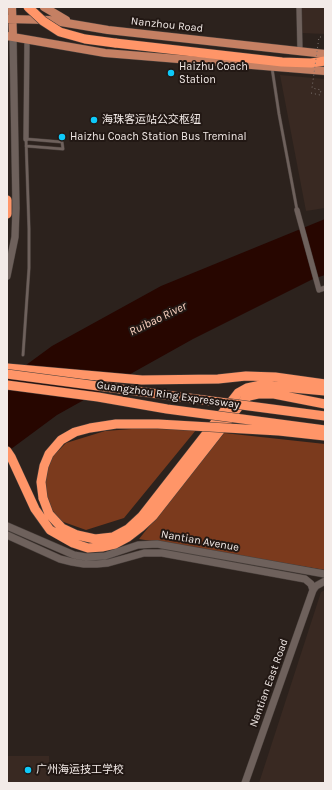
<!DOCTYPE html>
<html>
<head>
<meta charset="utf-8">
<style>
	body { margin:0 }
	#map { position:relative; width:332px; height:790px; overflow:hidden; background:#2c221d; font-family:Karla,sans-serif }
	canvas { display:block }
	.frame { position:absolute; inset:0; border:8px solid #f3ebe8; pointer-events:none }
</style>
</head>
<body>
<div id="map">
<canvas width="332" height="790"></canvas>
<div class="frame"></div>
</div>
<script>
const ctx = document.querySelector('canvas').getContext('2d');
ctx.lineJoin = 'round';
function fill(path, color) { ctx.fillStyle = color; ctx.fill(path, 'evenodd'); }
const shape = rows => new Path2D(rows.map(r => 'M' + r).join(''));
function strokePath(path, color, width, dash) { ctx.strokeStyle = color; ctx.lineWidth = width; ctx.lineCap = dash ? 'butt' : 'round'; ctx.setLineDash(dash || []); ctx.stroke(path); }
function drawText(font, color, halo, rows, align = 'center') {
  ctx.font = font + ' Karla,"Noto Sans SC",sans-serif'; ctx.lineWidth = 4; ctx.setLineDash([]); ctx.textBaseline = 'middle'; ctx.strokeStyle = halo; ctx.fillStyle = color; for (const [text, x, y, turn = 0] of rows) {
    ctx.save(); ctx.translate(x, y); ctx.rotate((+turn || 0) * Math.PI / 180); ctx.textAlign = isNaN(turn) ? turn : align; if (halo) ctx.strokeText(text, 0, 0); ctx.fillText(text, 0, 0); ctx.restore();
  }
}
const built = shape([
	[302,7,325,7,325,34,302,33],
	[280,75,325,79,325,208,306,211],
	[325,590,325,783,259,783,321,592],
	[7,756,49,756,50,783,7,783]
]);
const forest = shape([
	[145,428,196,430,124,518,86,530,58,520,49,504,44,482,49,460,66,443,105,431],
	[224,433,325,444,325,570,139,539]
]);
const water = shape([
	[325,219,325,275,313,279,193,339,57,415,7,452,7,379,52,346,161,286]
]);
const lane = shape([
	[272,68,279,114,297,210],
	[23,355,29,268,29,229,26,139,62,142,63,149,26,146]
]);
const street = shape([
	[299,7,300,51],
	[26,139,27,40],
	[297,210,319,290,325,288]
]);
const secondary = shape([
	[7,276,15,237,16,208,13,37],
	[7,526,74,555,86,557,105,556,138,545,157,544,325,574],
	[7,535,60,559,72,562,84,564,97,564,108,563,144,553,162,553,305,579,311,584,313,590],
	[245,783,313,590,316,586,325,581]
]);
const primary = shape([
	[12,7,13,37],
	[44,7,66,20],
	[7,19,49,20,108,30,325,54],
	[7,36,105,53,325,71]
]);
const highway = shape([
	[115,43,282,62,311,63,325,61],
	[7,200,7,214],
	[7,368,142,380,218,379,246,376,275,377,325,384],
	[7,451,11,457,35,509,50,530,73,543,88,548,102,547,115,544,128,537,141,527,153,516,244,400,249,396,258,394,274,394,325,404],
	[43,498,49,514,62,528,77,535,95,539,113,537,128,529,142,516,238,393,247,388,261,385,325,391]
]);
const pathBridge = shape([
	[311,93,320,95,321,90,312,88,319,37,325,37]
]);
const highwayBridge = shape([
	[28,7,43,21,60,32,85,39,115,43],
	[7,374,325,416],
	[7,385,98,397,167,409,325,430],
	[43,498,41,482,44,466,49,454,61,440,75,432,90,428,116,424,158,424,279,431,325,436]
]);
const markers = [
	[171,73,4,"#0ecafa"],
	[94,120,4,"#0ecafa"],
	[62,137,4,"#0ecafa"],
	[28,770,4,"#0ecafa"]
];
const streetNames = [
	["Nanzhou Road",167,25,6],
	["Guangzhou Ring Expressway",168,395,8],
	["Nantian Avenue",200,541,10],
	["Nantian East Road",269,683,-70]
];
const poiNames = [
	["Haizhu Coach",179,67],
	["Station",179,80],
	["海珠客运站公交枢纽",102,120],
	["Haizhu Coach Station Bus Treminal",70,137],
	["广州海运技工学校",36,770]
];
const waterNames = [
	["Ruibao River",158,319,-26]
];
fill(built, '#392922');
fill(forest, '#7b3a1d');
fill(water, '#270600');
strokePath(lane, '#4a413d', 3.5);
strokePath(street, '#4a413d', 6);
strokePath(secondary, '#4a413d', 8);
strokePath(primary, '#4a413d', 9);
strokePath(highway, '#4a413d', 10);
strokePath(lane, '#6e615c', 2.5);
strokePath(street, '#6e615c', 5);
strokePath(secondary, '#6e615c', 7);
strokePath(primary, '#c58063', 8);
strokePath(highway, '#ff9568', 9);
strokePath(highwayBridge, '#4a413d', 10, []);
strokePath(pathBridge, '#7c736f', 1, [1, 3]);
strokePath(highwayBridge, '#ff9568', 9);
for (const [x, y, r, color] of markers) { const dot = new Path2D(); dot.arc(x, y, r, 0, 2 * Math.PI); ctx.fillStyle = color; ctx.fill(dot); strokePath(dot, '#221814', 1.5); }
drawText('11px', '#f3ebe8', '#221814', streetNames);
drawText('11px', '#f3ebe8', '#221814', poiNames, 'left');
drawText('italic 12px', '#fcd3c2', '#221814', waterNames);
</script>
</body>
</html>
